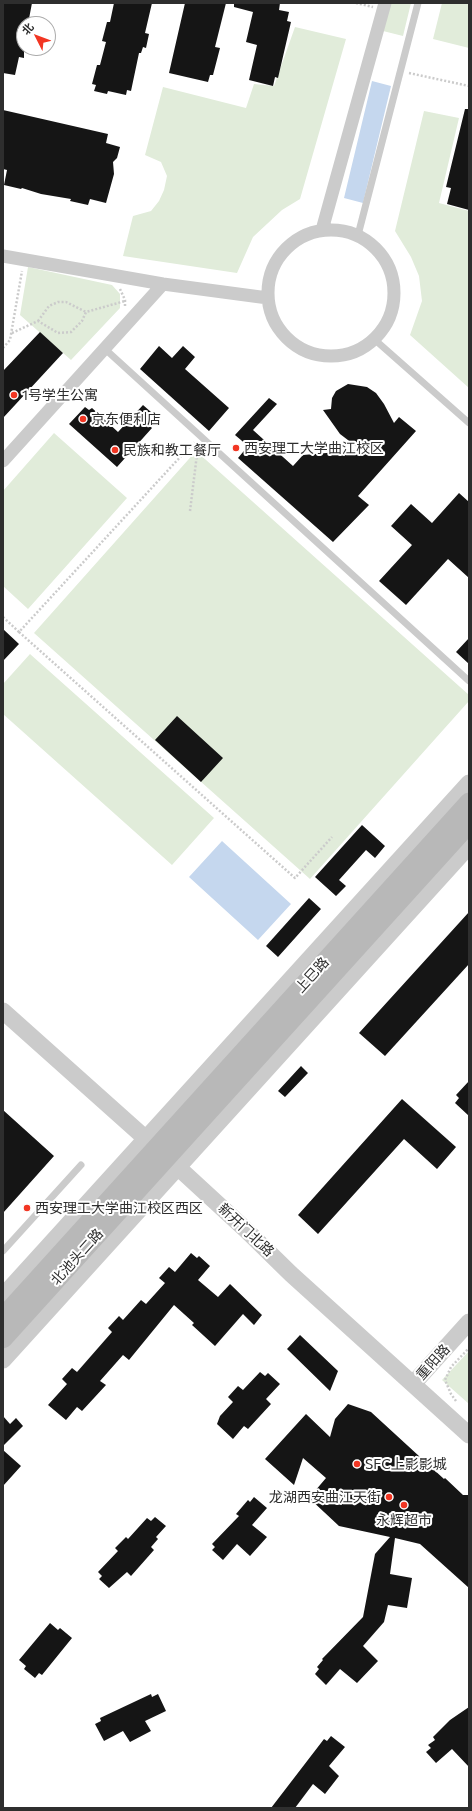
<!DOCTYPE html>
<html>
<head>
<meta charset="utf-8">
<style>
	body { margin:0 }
	#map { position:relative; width:472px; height:1811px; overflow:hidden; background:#fff; font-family:Commissioner,"Noto Sans SC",sans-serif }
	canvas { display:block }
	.frame { position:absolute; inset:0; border:4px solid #2e2e2e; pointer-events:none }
	.north { position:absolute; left:16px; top:16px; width:40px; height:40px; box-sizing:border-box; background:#fff; border:1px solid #ababab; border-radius:50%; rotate:312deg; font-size:11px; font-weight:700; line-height:16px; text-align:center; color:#2e2e2e }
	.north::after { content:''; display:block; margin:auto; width:14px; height:18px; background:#f23623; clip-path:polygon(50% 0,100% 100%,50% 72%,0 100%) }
</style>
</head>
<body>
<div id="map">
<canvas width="472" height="1811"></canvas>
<div class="frame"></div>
<div class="north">北</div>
</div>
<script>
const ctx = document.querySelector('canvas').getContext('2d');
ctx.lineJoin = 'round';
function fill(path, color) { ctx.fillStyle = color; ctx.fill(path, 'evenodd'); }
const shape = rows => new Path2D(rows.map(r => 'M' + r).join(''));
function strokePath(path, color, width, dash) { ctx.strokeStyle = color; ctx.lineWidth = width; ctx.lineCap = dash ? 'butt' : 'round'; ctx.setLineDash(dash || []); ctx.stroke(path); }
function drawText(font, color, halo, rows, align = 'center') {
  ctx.font = font + ' Commissioner,"Noto Sans SC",sans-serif'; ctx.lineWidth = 4; ctx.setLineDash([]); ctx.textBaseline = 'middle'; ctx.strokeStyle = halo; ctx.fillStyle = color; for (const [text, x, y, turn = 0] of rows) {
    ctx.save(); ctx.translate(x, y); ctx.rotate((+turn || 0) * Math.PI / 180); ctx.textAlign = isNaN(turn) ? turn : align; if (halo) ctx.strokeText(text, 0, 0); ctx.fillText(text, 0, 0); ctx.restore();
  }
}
const green = shape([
	[390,3,411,3,403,36,383,31],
	[442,3,469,3,469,48,433,39],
	[295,27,346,39,300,199,282,210,253,237,237,273,123,256,133,216,151,211,159,201,164,190,167,176,161,162,145,155,163,87,246,108,254,84,274,86],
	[424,111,459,118,439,203,469,211,469,388,410,335,422,301,419,276,411,257,395,231],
	[28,267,112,285,120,294,120,308,71,360,20,315],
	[54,433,127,498,28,609,3,586,3,491],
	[196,451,469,695,469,701,310,879,34,633],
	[30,654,214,818,172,865,3,714,3,684],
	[469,1351,469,1404,442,1380]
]);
const water = shape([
	[372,81,391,86,363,203,344,198],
	[222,841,291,904,258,940,189,877]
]);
const building = shape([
	[3,3,32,3,28,24,24,24,24,58,19,57,15,75,3,73],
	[114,3,152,3,145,33,149,34,146,48,143,47,141,53,139,53,131,91,127,90,126,95,108,91,107,94,94,91,96,85,92,84,97,65,100,65,106,42,102,41,107,22,110,22],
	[185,3,226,3,215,47,220,48,213,75,210,75,208,82,169,73],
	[234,3,280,3,279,10,289,12,287,21,291,22,278,78,275,77,273,86,249,80,257,45,246,42,253,12,234,7],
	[465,109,469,109,469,210,447,204,451,188,446,187],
	[3,110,108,134,106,143,120,147,117,158,113,162,114,174,106,203,90,199,88,205,70,201,71,199,41,194,22,188,21,189,4,185,7,170,3,169],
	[40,332,63,353,3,418,3,371],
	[159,346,172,358,183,346,195,357,185,369,229,408,209,431,140,369],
	[348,384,367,387,376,393,384,404,394,423,399,417,416,431,358,496,369,505,333,542,238,458,248,446,235,435,269,398,277,404,253,430,293,466,303,455,361,450,340,434,323,410,331,409,332,398,336,391],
	[143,405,151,412,143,420,152,428,117,467,69,424,85,407,89,410,92,408,118,432],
	[459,493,469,502,469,578,448,559,406,605,379,581,412,545,391,526,411,504,432,523],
	[3,629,19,644,3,661],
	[469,638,469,664,456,652],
	[177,716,223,758,201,782,155,740],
	[362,825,385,846,375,858,366,850,339,880,346,886,336,896,315,877],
	[309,898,321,909,278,957,266,946],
	[469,912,469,964,385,1056,359,1033],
	[301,1066,308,1073,285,1097,278,1091],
	[469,1081,469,1116,455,1103,459,1098,456,1095],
	[402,1099,456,1147,437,1169,404,1139,318,1234,298,1215],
	[3,1110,54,1156,3,1213],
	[191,1253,197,1258,199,1256,210,1266,198,1280,218,1297,230,1284,262,1315,254,1325,243,1314,215,1346,192,1325,194,1323,174,1305,129,1360,123,1355,100,1381,106,1385,82,1411,77,1407,66,1420,48,1405,67,1384,62,1379,72,1368,77,1372,112,1332,108,1328,119,1316,123,1320,141,1300,146,1304,165,1283,159,1278,169,1267,175,1272],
	[300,1335,338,1371,330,1391,287,1349],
	[260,1372,265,1376,268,1373,280,1384,266,1399,271,1404,248,1429,244,1426,233,1439,217,1424,220,1416,233,1402,228,1397,238,1386,243,1390],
	[348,1404,371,1412,444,1479,445,1478,463,1495,469,1495,469,1588,420,1544,395,1538,390,1574,412,1578,407,1608,388,1605,384,1622,363,1646,378,1661,357,1683,340,1669,326,1685,315,1674,319,1669,317,1667,323,1660,322,1659,363,1617,375,1554,390,1537,339,1526,309,1498,326,1478,303,1458,294,1485,265,1459,306,1414,330,1437,335,1419],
	[3,1416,10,1424,16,1418,23,1426,3,1446],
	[3,1450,21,1466,3,1486],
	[254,1497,267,1508,252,1525,267,1537,250,1556,237,1544,223,1560,212,1550,215,1547,212,1544,239,1516,236,1514,248,1500,250,1502],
	[155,1517,166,1526,156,1537,158,1539,151,1547,154,1550,131,1576,127,1572,109,1588,99,1579,102,1576,98,1572,118,1551,115,1548,126,1537,128,1539,147,1518,151,1521],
	[50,1623,58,1630,60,1628,72,1638,42,1675,39,1673,35,1678,24,1669,26,1666,19,1660],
	[151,1694,152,1697,158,1694,166,1711,145,1721,151,1731,130,1742,123,1731,104,1741,95,1724,101,1721,100,1718],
	[469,1707,469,1767,452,1749,436,1763,426,1752,431,1748,428,1745,435,1740,433,1737,450,1720],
	[331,1736,345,1747,329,1766,339,1776,325,1794,313,1784,295,1808,271,1808,324,1739,327,1741]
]);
const path = shape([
	[356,3,373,7],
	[409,73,469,86],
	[120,289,125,300,125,307],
	[38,321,49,306,58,302,66,302,86,312],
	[12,333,38,321,58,333,71,332,82,321,86,312,125,301],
	[3,348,10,340,22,271],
	[190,511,198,446],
	[3,617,19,632,194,442],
	[19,632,295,878,332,837],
	[456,1401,451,1394,445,1380,451,1367,469,1348]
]);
const service = shape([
	[358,235,418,3],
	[374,339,469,423],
	[105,349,469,681],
	[3,1251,81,1165]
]);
const minor = shape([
	'268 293a63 63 0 1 1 126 0a63 63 0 1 1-126 0Z',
	[322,230,385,3],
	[3,256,163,284,268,298],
	[3,461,163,284]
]);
const tertiary = shape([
	[3,1011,154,1146],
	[170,1160,245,1229,291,1274,469,1435],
	[3,1296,469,783],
	[3,1360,469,846],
	[413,1384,469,1322]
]);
const secondary = shape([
	[3,1317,469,802],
	[3,1339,469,824]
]);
const markers = [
	[14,395,4,"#f23623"],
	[83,419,4,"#f23623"],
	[236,448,4,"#f23623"],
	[115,450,4,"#f23623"],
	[27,1208,4,"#f23623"],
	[357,1464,4,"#f23623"],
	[389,1497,4,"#f23623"],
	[404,1505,4,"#f23623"]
];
const poiNames = [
	["1号学生公寓",22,395],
	["京东便利店",91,419],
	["西安理工大学曲江校区",244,448],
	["民族和教工餐厅",123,450],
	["西安理工大学曲江校区西区",35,1208],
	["SFC上影影城",365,1464],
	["龙湖西安曲江天街",381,1497,"right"],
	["永辉超市",404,1520,"center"]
];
const streetNames = [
	["上巳路",312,975,-48],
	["新开门北路",246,1230,43],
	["北池头二路",77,1257,-48],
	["重阳路",433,1362,-48]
];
fill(green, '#e1ecda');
fill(water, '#c5d7ee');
fill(building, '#151515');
strokePath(path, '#cbcbcb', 2.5, [2, 2]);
strokePath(service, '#cbcbcb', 7);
strokePath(minor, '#cbcbcb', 13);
strokePath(tertiary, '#cbcbcb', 17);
strokePath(secondary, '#b8b8b8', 19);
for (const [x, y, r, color] of markers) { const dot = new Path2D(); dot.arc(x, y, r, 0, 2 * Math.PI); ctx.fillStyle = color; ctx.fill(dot); strokePath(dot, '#fff', 1.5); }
drawText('14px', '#2e2e2e', '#fff', poiNames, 'left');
drawText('14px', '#2e2e2e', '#fff', streetNames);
</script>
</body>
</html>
